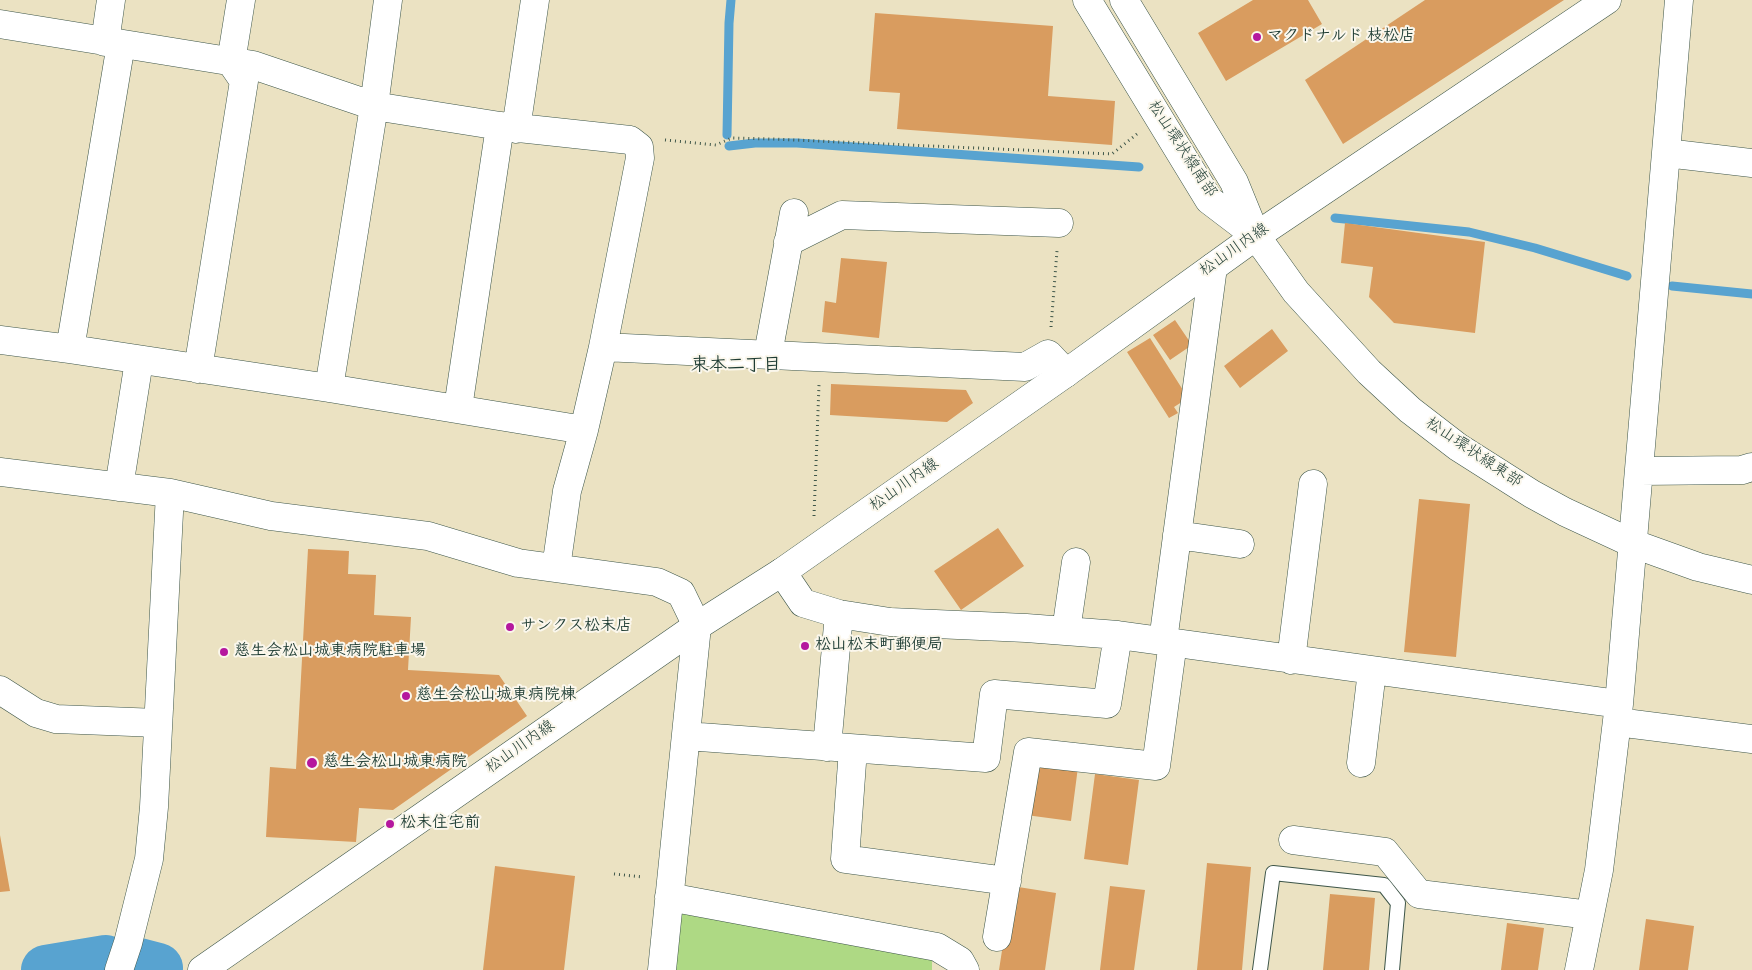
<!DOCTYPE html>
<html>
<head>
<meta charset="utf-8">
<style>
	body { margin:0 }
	canvas { display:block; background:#ebe2c2 }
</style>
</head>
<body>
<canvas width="1752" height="970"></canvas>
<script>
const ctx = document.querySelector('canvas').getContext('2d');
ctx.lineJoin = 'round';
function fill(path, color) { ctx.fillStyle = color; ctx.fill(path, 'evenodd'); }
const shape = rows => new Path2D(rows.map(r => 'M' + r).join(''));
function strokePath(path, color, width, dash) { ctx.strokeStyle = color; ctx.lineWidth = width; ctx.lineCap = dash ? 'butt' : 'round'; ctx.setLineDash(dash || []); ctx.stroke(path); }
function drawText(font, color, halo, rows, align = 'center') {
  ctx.font = font + ' "Indie Flower","Klee One",sans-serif'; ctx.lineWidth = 4; ctx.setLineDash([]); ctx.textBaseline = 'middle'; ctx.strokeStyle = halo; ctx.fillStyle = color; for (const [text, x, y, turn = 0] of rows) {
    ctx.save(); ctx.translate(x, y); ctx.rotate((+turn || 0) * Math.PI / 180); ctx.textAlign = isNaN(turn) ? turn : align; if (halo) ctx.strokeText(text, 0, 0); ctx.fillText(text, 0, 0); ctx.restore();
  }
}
const green = shape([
	[678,908,932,959,932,970,672,970]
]);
const stream = shape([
	[727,135,729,23,731,0],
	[729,146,755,143,797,143,1139,167],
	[1335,218,1469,232,1535,248,1627,276],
	[1672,286,1752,294]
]);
const river = shape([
	[135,962,158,968],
	[46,970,106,960]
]);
const building = shape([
	[1253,0,1308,0,1322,24,1226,81,1198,33],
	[1425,0,1564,0,1343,144,1305,80],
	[875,13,1053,26,1048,96,1115,101,1112,145,897,129,900,93,869,91],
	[1345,223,1485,242,1475,333,1394,323,1369,297,1373,267,1341,263],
	[841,258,887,262,879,338,822,332,825,301,836,303],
	[1175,320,1192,345,1170,360,1153,335],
	[1272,329,1288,351,1240,388,1224,366],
	[1150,338,1188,398,1174,407,1178,413,1169,418,1127,352],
	[831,384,966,390,973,403,947,422,830,415],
	[1419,499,1470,504,1456,657,1404,652],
	[998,528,1024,566,961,610,934,571],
	[308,549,349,551,348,574,376,575,374,615,411,617,408,670,499,675,527,716,393,810,359,808,356,842,266,837,270,767,296,769],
	[1033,761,1078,767,1071,821,1026,815],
	[1095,774,1139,780,1128,865,1084,859],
	[0,835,10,891,0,892],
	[1207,863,1251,867,1242,970,1197,970],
	[495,866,575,876,564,970,483,970],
	[1012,886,1056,893,1045,970,999,970],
	[1110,886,1145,890,1134,970,1100,970],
	[1330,894,1375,898,1369,970,1323,970],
	[1646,919,1694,926,1688,970,1639,970],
	[1507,923,1544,928,1538,970,1501,970]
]);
const path = shape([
	[665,140,716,145,732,138,773,139,1112,154,1137,134],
	[1051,327,1057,251],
	[814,516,819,385],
	[614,874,643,877]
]);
const service = shape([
	[1260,970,1273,873,1384,885,1398,903,1392,970]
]);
const minor = shape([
	[0,24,253,65,374,106,500,126,630,140,639,147,640,158,603,347,584,430],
	[105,42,111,0],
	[516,129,535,0],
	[1666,153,1752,163],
	[788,242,842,215,1059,223],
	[0,340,70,349,329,388,584,430,567,491,556,568],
	[603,347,1025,367,1048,354,1066,373],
	[70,349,121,44],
	[768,354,794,213],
	[198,369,244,81,231,62,241,0],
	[329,388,374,106,388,0],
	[458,408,500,126],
	[1640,471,1742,470,1752,467],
	[0,472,170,493,271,516,428,536,518,563,657,582,681,593,697,626,662,970],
	[119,487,139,361],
	[1177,535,1240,544],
	[782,572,803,603,839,614,890,622,1026,628,1118,635,1619,704],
	[1066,631,1076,562],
	[1163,641,1213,267],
	[1291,660,1313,484],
	[0,690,36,713,56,719,158,723],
	[1617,722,1752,739],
	[686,736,986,758,994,694,1107,704,1118,635],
	[827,747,839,614],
	[853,749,845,859,1007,881],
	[1361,763,1372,671],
	[1293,840,1385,852,1419,894,1590,915],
	[669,897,937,947,960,961,965,970],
	[997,937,1028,752,1156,766,1173,642],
	[119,970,128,943,149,859,154,807,170,493],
	[1579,970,1599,870,1619,704,1679,0]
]);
const tertiary = shape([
	[1087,0,1209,200,1255,235],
	[1124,0,1234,182,1256,236,1296,292,1369,372,1410,410,1458,447,1532,494,1565,512,1634,544,1698,567,1752,580]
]);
const secondary = shape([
	[202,970,697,626,782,572,1066,373,1256,236,1607,0]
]);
const markers = [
	[1257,37,5,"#b5179e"],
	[510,627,5,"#b5179e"],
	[805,646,5,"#b5179e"],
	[224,652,5,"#b5179e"],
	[406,696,5,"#b5179e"],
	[312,763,6,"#b5179e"],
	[390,824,5,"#b5179e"]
];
const poiNames = [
	["マクドナルド 枝松店",1267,37],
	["サンクス松末店",520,627],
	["松山松末町郵便局",815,646],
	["慈生会松山城東病院駐車場",234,652],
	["慈生会松山城東病院棟",416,696],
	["慈生会松山城東病院",323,763],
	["松末住宅前",400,824]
];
const streetNames = [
	["松山環状線南部",1181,150,57],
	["松山川内線",1235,251,-35],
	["松山環状線東部",1473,454,34],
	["松山川内線",905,486,-35],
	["松山川内線",521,748,-35]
];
const neighbourhoodNames = [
	["束本二丁目",736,367]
];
fill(green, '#aed984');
strokePath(stream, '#58a3d0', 9);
strokePath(river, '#58a3d0', 50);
fill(building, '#d99c5f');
strokePath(service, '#3e5649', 16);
strokePath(minor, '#3e5649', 29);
strokePath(tertiary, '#3e5649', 29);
strokePath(secondary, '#3e5649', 29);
strokePath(path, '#3e5649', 3, [1, 4]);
strokePath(service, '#fff', 14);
strokePath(minor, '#fff', 28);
strokePath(tertiary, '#fff', 28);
strokePath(secondary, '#fff', 28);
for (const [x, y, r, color] of markers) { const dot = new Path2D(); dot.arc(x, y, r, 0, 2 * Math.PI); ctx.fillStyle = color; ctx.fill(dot); strokePath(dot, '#fbf7ec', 2); }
drawText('bold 16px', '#1f3d34', '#fbf7ec', poiNames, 'left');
drawText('16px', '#1f3d34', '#fbf7ec', streetNames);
drawText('bold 18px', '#1f3d34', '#fbf7ec', neighbourhoodNames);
</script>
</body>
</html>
